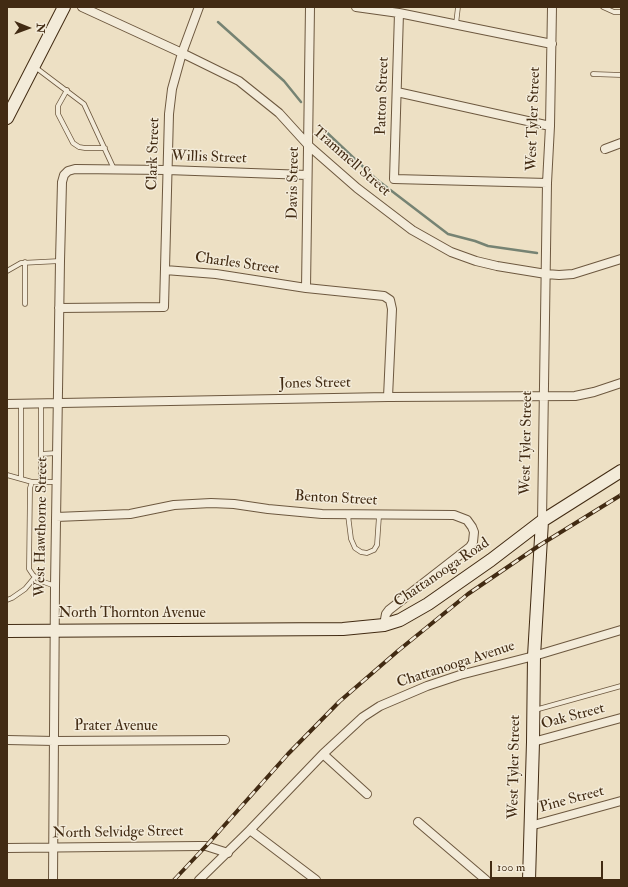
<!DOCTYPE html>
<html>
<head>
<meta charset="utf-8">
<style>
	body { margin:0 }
	#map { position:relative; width:628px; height:887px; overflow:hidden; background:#ede0c4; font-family:"IM FELL Double Pica",serif }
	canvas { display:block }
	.frame { position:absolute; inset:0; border:8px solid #422b13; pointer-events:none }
	.north { position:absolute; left:8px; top:8px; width:40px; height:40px; -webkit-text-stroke:3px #f3ebd9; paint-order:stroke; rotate:91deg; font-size:11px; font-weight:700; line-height:16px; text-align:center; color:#422b13 }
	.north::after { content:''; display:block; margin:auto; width:14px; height:18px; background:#422b13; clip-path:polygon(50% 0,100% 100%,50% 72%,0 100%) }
	.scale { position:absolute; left:490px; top:861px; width:113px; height:18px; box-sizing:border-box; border:2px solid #422b13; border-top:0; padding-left:5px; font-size:12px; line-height:14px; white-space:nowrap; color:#422b13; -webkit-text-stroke:3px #f3ebd9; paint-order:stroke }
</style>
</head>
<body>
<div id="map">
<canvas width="628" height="887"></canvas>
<div class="frame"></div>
<div class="north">N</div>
<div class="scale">100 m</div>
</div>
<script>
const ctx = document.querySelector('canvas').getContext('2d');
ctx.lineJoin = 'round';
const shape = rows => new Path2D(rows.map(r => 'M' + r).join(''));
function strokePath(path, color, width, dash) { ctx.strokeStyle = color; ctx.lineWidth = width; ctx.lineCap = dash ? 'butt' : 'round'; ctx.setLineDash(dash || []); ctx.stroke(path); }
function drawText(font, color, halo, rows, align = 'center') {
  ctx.font = font + ' "IM FELL Double Pica",serif'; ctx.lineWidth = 3; ctx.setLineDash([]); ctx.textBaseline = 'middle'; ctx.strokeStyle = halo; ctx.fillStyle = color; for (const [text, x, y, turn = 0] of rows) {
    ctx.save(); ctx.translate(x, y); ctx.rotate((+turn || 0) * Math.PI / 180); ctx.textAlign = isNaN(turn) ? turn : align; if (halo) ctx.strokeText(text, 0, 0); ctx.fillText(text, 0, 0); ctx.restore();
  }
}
const stream = shape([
	[218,22,284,81,301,102],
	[321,127,376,179,448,234,475,241,488,246,537,253]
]);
const lane = shape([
	[603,7,614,12,621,12],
	[456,24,458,7],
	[35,67,84,104,114,169],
	[593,74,621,75],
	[67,90,58,106,58,114,73,143,79,147,85,148,105,148],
	[25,262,25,304],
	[7,271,21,263,60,261],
	[41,403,41,482],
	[41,454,57,453],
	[7,475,32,482],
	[21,479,21,404],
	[348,515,351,539,355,548,361,552,367,553,374,550,377,545,379,516],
	[55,586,41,581,33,575,29,569,30,488,32,482,56,482],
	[7,600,12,598,25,589,35,577],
	[535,710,621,686]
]);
const street = shape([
	[82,7,182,53,239,81,279,113,309,146,357,188,412,230,451,252,476,261,497,266,546,274,559,275,573,274,621,259],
	[356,7,399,13,552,44],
	[399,13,394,179,547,183],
	[397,92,550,126],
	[605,149,621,143],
	[165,270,216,274,306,288,384,296,390,300,392,309,388,397],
	[306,288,310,7],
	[59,308,164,307,169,114,172,89,182,53,199,7],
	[7,404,388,397,575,396,594,392,621,383],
	[56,517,130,514,174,505,211,503,234,504,268,509,322,514,454,515,467,520,472,527,474,532,473,542,470,547,389,610,386,614,384,625],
	[542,521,547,183,550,126,552,7],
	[7,740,54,741,225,740],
	[533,742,621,718],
	[323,754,367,794],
	[418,822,486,880],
	[530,826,621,801],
	[250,830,316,880],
	[7,848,200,846,206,846,228,853],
	[53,880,55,586,60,261,62,182,64,175,68,171,75,169,167,170,307,175],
	[199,880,250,830,323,754,363,717,380,706,427,686,460,675,534,656,621,630]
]);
const secondary = shape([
	[7,118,64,7],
	[7,631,343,629,384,625,400,620,428,604,491,560,542,521,621,471],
	[529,880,533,742,534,656,542,521]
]);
const rail = shape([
	[174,880,206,846,288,754,340,701,399,650,468,594,540,545,621,495]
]);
const streetNames = [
	["Patton Street",383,96,-88],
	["West Tyler Street",534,119,-88],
	["Clark Street",154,154,-88],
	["Willis Street",209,158,2],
	["Trammell Street",351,162,41],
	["Davis Street",294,183,-89],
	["Charles Street",237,264,8],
	["Jones Street",315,384,-1],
	["West Tyler Street",527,443,-89],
	["Benton Street",336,499,3],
	["West Hawthorne Street",42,527,-89],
	["Chattanooga Road",442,573,-34],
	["North Thornton Avenue",132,614],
	["Chattanooga Avenue",456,665,-18],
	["Oak Street",573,717,-15],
	["Prater Avenue",116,727],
	["West Tyler Street",515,767,-89],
	["Pine Street",572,800,-15],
	["North Selvidge Street",118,833,-1]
];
strokePath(stream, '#768373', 2.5);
strokePath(lane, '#6d583f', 5.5);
strokePath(street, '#6d583f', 10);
strokePath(secondary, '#422b13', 14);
strokePath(lane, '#f3ebd9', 4);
strokePath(street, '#f3ebd9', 8);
strokePath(secondary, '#f3ebd9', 12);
strokePath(rail, '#422b13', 4);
strokePath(rail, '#f3ebd9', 2.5, [8]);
drawText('15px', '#422b13', '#f3ebd9', streetNames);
</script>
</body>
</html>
